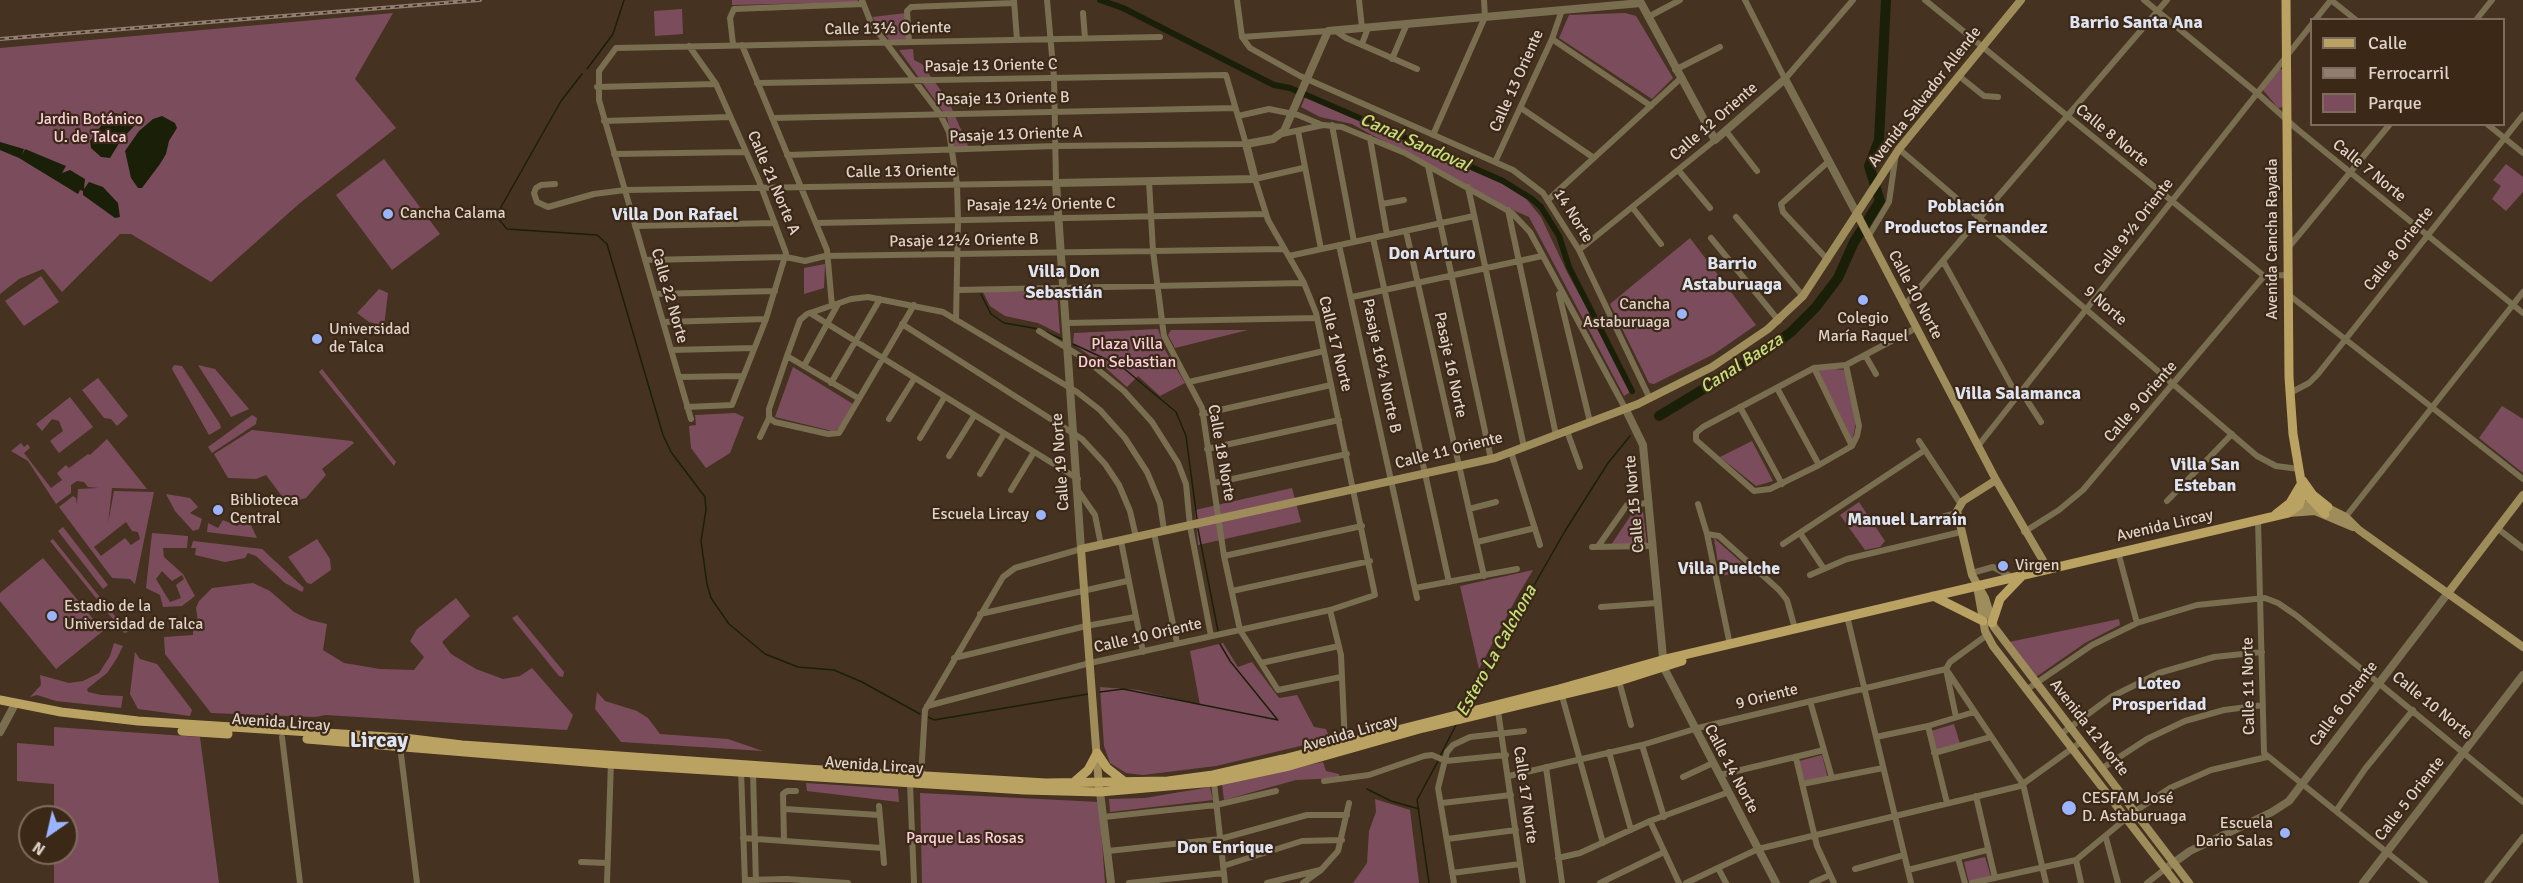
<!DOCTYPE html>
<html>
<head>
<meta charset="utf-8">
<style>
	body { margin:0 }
	#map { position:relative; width:2523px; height:883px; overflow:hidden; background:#463221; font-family:Signika,sans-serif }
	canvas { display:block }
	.legend { position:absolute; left:2310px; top:18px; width:195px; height:108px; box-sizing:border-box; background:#3c2817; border:2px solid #7d6c5e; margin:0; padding:8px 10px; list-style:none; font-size:18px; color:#dfd2c8 }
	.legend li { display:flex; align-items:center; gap:12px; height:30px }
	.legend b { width:30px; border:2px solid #7d6c5e }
	.north { position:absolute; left:18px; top:805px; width:60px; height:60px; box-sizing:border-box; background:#3c2817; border:2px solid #7d6c5e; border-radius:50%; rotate:214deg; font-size:16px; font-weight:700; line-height:24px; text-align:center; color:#dfd2c8 }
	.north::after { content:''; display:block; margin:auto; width:21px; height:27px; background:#9ab5fd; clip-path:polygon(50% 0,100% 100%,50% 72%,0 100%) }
</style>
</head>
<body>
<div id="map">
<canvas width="2523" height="883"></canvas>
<ul class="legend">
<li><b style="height:8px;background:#baa362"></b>Calle</li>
<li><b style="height:8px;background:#907f71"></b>Ferrocarril</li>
<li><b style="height:16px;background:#7b4d5c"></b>Parque</li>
</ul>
<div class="north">N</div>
</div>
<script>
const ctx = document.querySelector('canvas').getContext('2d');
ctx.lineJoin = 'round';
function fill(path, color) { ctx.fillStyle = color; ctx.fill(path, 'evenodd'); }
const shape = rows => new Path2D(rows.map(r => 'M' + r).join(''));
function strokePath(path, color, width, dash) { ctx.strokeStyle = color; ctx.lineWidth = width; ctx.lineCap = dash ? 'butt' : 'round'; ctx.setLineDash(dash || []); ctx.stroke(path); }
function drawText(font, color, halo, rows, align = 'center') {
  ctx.font = font + ' Signika,sans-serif'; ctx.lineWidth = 4.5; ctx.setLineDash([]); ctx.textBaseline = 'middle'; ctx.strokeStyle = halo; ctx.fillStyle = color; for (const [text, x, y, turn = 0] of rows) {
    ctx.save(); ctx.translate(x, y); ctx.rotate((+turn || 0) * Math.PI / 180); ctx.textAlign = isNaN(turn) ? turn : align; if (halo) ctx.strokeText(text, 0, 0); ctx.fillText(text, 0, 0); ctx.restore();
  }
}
const green = shape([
	[732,0,858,0,858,2,732,5],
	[682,9,683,34,655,36,654,11],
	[393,13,355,79,396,128,300,203,211,282,131,234,120,234,62,292,43,269,19,279,0,294,0,48],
	[906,13,907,40,890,41,872,17],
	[1625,13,1636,16,1673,78,1652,99,1559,38,1569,15],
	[913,49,914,60,922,64,949,102,969,148,955,149,947,117,899,50],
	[2279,68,2283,70,2283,107,2278,108,2263,90],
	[1306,95,1519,190,1541,217,1567,272,1632,391,1624,396,1529,217,1499,204,1352,124,1320,117,1301,107],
	[384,159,440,234,392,270,336,195],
	[2506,164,2523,177,2523,192,2506,211,2492,199,2501,186,2493,180],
	[1690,238,1756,325,1714,354,1654,384,1649,383,1610,304],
	[825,264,824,288,804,294,804,268],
	[41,276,59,302,24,326,5,301],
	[379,289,388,293,384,326,369,322,357,313],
	[983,292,1057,292,1060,334,1038,323,1005,316,990,306],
	[1158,329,1165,350,1185,383,1160,396,1138,376,1127,387,1100,363,1073,344,1074,333],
	[1171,330,1248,330,1175,348,1168,335],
	[174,365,182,366,220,424,221,428,209,435,172,369],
	[198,365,215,369,249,409,231,417],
	[793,367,853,404,839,429,832,431,775,417],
	[1822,368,1845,370,1856,422,1852,442,1814,372],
	[322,369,396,462,394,466,319,372],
	[98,378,128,416,117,426,111,419,104,418,82,390],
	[70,397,93,427,59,453,50,441,63,431,59,421,52,419,42,431,36,424],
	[2502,406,2523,419,2523,473,2479,438],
	[735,413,744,417,730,453,706,468,691,448,689,426,696,425,695,415],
	[252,415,257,418,256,424,212,453,208,447],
	[252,430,352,441,354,443,322,469,326,475,306,498,287,503,266,475,256,479,228,478,214,454],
	[107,439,147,489,112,488,108,524,114,491,154,492,135,584,130,579,112,578,59,507,73,496,76,498,77,504,78,489,99,488,88,487,84,482,77,481,71,485,71,493,56,504,28,461,11,451,21,443,24,447,28,444,30,448,24,453,51,488,62,480,57,473,66,465,69,468,88,454,90,455],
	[126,522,132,531,138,532,140,539,131,545,125,538,101,556,94,547],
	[1752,441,1773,481,1756,486,1720,457],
	[1292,488,1301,522,1198,545,1195,510],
	[166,494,190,498,198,507,190,513,202,519,199,529,193,531,175,511],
	[1859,502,1885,541,1880,547,1865,550,1840,515],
	[1643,512,1647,544,1611,545,1631,515],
	[248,519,257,538,207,532,208,523,218,528,223,520,237,526],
	[63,527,108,585,103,589,58,531],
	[152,533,188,536,187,548,163,548,164,557,183,574,195,596,182,606,163,607,160,595,146,588],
	[162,571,172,581,182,575,184,579,176,585,181,598,170,602,156,579],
	[1714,538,1751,571,1720,576],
	[53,539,128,632,124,633,50,541],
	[317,539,330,559,331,570,311,584,307,583,288,557],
	[193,541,262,549,304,588,302,592,285,583,256,556,248,553,245,558,225,562,195,555,196,548,191,548],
	[43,558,103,631,56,669,0,601,0,593],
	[1533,570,1518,595,1479,669,1460,586],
	[253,583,270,591,294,612,310,620,327,624,323,650,344,663,380,669,414,670,424,657,410,641,417,629,456,598,470,616,442,642,451,654,476,669,503,679,520,676,532,668,573,715,567,730,326,715,315,717,211,713,165,654,164,637,193,635,193,629,199,628,196,608,199,601,212,588],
	[517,615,564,672,563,677,559,676,512,618],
	[2119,619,2120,625,2085,643,2036,677,2009,642],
	[114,643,123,646,117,658,107,673,87,689,88,692,101,695,123,696,121,708,56,701,37,695,30,697,41,685,40,675,69,683,83,681,99,673,110,656],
	[1223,643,1238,667,1252,662,1279,698,1297,695,1314,727,1326,729,1330,739,1216,766,1143,775,1126,773,1110,763,1104,746,1100,687,1138,690,1200,705,1190,651],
	[135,652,140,659,157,664,192,710,190,716,138,709,130,694],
	[597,692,605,701,637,711,648,718,660,734,728,739,763,751,621,742,595,709],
	[1954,724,1961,747,1937,753,1931,731],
	[54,727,200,737,219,883,54,883,54,853,66,853,66,817,54,817,54,784,17,781,17,743,54,746],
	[1822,755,1828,779,1805,784,1799,761],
	[1323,762,1326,771,1339,774,1339,778,1296,780,1224,800,1222,784],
	[806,783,898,789,899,802,807,791],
	[1210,787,1213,800,1110,812,1109,799,1145,798],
	[920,793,1099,802,1105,883,922,883],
	[1375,799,1410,810,1419,883,1353,883,1367,863,1369,831,1376,812],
	[1985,857,1992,880,1969,883,1964,862]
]);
const water = shape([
	[114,113,139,117,138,122,121,140,110,158,101,157,91,148,90,141,108,116],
	[162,116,175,123,177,128,169,141,166,154,160,164,142,188,138,188,131,178,125,151,139,131,153,119],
	[0,142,24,149,22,155,25,149,66,166,62,173,70,170,85,179,84,189,89,182,103,187,118,203,120,217,115,218,83,195,83,191,80,190,78,194,19,158,0,150]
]);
const stream = shape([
	[587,69,613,34,624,0],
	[582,74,561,101,496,216,507,229,597,235,607,244,663,435,671,452,705,497,706,510,701,541,707,584,711,598,729,624,765,654,798,667,834,670,862,682,920,714],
	[981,294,991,314,1004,323,1039,329],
	[1046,332,1062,339],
	[1073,344,1121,366,1176,412,1186,436,1197,519],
	[1198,529,1218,631],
	[1220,644,1230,661,1277,719],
	[1100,692,1123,689,1278,720],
	[1464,708,1565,531,1608,463,1630,436],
	[928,717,934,720,1088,694],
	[1440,756,1457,723],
	[1367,789,1391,801,1419,809],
	[1429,883,1417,800,1438,761]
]);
const canal = shape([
	[1100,0,1123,8,1274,85,1290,88,1378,126,1503,181,1532,199,1541,207,1559,236,1569,267,1632,391]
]);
const river = shape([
	[1659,416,1763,353,1791,332,1816,307,1838,278,1854,242,1880,201,1869,166,1879,140,1886,0]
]);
const minor = shape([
	[862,0,871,23,940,114,949,132,957,184,958,220,956,320],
	[1014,0,1017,40],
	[1237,0,1242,37,1250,48,1300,76,1513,170,1543,193,1579,250,1650,399],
	[1359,0,1362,28],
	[1745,0,1785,79,1853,0],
	[1925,0,2264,276,2288,275],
	[2144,0,2257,93,2297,129,2523,313],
	[2331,0,2356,20],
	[1083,13,1085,38],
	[1648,17,1680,0],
	[2315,20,2331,0],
	[2476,20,2492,0],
	[1336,31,1346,38,1417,69],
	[1242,37,1328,31],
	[1552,39,1651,106],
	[909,42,907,11,911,7,1014,3],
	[733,44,730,18,734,9,863,4],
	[1362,44,1368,28],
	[742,45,827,250,832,306],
	[1392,59,1406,26],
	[1675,70,1720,47],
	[1959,76,1984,96,1998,97],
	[757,83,1226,75,1246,144,1055,146,787,155],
	[597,87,716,84],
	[1521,108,1594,158],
	[1238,116,1269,109,1298,115,1322,125],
	[772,118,1235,108],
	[604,121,730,117],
	[2487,124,2523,153],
	[1332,125,1354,242],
	[1298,131,1321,249],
	[1726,131,1757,171],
	[1282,134,1323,125,1342,127,1405,153,1512,213,1530,232,1626,410],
	[1433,135,1485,17,1484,0],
	[1370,138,1387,235],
	[1899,149,2257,456,2276,466,2299,469],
	[614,154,746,152],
	[1495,162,1552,39,1562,10],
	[1428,166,1491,459],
	[1679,171,1710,208],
	[1149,181,1153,251,1164,336,1202,408,1224,556,1240,630,1278,690,1341,677],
	[555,184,541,185,536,188,534,193,537,202,548,207,594,194,625,190,1056,183,1054,78,1047,0],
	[1468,187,1524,447],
	[1549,199,1680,79],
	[1382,204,1404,200],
	[1632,207,1661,244],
	[1508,210,1556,435],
	[1736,217,1803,296],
	[816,223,1266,214],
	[635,226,775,223],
	[1406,231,1484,576],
	[1868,237,1889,202,1896,153],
	[1373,238,1449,582],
	[1711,238,1779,321],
	[1339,245,1417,598],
	[2288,248,2390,124],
	[1579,250,1715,140],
	[1289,256,1474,216],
	[645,260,786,257,805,261,825,256,1284,249],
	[1828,260,1783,212,1781,204,1828,162],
	[1943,261,2017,396],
	[957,290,1304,283],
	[655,294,775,291],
	[1559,294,1590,422],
	[2289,295,2523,479],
	[1352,297,1542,256],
	[1904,306,2167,0],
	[810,313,1078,479],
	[663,322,766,319],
	[1066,323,1317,318],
	[902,324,1082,439,1105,464,1119,485,1130,511,1136,537],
	[1039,331,1085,359,1124,391,1152,422,1178,463,1186,484,1190,526,1211,636],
	[671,350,754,348],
	[1865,355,1876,374],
	[787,356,858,398],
	[1846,365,1859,426,1857,436,1852,446,1819,465,1770,489,1754,491,1696,440,1696,433,1703,427,1814,368,1846,365,1916,328],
	[804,366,838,304],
	[1814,368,1852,446],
	[679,377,743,376],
	[1189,382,1324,351],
	[831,383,880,299],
	[1777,388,1819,465],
	[2021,391,2041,422],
	[2290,393,2309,383,2318,374,2523,115],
	[687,407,732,405,766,319,786,253,759,181,716,84,689,46],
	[1740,407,1782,484],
	[1202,414,1331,385],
	[769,418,769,409,787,356,800,320,807,314,851,299,868,297,943,312,1077,392,1100,410,1125,438,1147,472,1160,503,1164,530],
	[769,418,775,422,828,434,839,433,914,305],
	[691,419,599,100,599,71,616,48,1160,37],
	[889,419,914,379],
	[1567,431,1580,467],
	[760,437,769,418],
	[920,438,944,398],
	[1919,441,1960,503],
	[1978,446,2312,24],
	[1207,449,1339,420],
	[1511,452,1540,545],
	[949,456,974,416],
	[980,474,1004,434],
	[1214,483,1347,454],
	[1011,490,1034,452],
	[1079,492,1095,515,1101,545],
	[2167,501,2232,434],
	[1698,504,1707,534,1730,645],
	[1469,509,1496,502],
	[2258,519,2264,753,2425,883],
	[2344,519,2523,292],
	[1922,522,1957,513],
	[2497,528,2523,548],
	[2024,532,2059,510,2083,490,2264,276],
	[1154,533,1177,643],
	[1800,533,1824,569],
	[1707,534,1719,536,1779,590,1787,600,1795,629],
	[1121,541,1143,652],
	[1477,542,1535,528],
	[1783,544,1925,450],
	[1599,545,1627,505,1648,503],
	[1592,547,1651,546],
	[2118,552,2137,623],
	[1224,556,1362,526],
	[1972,573,1993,567,2012,577],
	[1810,575,1847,559,1961,532],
	[1415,588,1517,569],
	[1232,591,1370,561],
	[1601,607,1657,603],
	[1330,610,1341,655,1345,745],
	[980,614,1127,581],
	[1847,616,1911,883],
	[954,658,1086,626,1135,617],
	[1261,663,1339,646],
	[1946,669,2023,784,2046,883],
	[1947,674,1956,717],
	[1619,681,1631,725],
	[2026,690,2092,645,2137,623,2197,605,2265,598,2278,603,2297,616,2523,802],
	[1562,696,1603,843],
	[1810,701,1832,778],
	[927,706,1090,663,1330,610,1375,595,1316,313,1304,283,1268,220,1255,179,1303,168],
	[1498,711,1523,883],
	[1928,726,1947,803],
	[2061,734,2111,697,2159,673,2214,657,2262,652],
	[282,737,300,883],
	[1876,737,1928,726,1974,712],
	[1642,745,1664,817],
	[400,746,417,883],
	[1609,752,1631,830],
	[1934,753,1991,737],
	[1796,758,1817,846,1834,883],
	[1546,767,1562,883],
	[2101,769,2147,739,2185,721,2224,710,2263,705],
	[741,770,745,883],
	[753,772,756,883],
	[1720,775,1824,750],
	[1509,776,1642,745,1698,728,1946,669,1950,662,1987,635],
	[921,777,925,710,1003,577,1015,568,1081,549],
	[1683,777,1713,763],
	[1324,781,1369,775,1424,756,1432,755,1446,761,1506,755],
	[1214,782,1225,883],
	[910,783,914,883],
	[1802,784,1883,768],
	[1976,796,1995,878],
	[1442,803,1511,795],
	[879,806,884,863],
	[785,809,879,815],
	[2336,811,2365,769,2413,710],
	[1104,817,1216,805,1276,791],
	[1650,821,1679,883],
	[743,838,882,848],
	[2106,838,2118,883],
	[1447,839,1516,830],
	[784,841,783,794,787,791,796,791],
	[1108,851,1220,839,1307,815,1347,815],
	[1558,858,1580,853,1650,821,1729,792],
	[1958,858,1965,883],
	[2076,860,2081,883],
	[581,862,607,863],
	[1223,866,1302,841,1342,840],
	[1718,868,1726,883],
	[1855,869,1904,855],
	[1908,870,1987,850],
	[1452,873,1520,864],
	[745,880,787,879,848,883],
	[607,883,611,761],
	[1129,883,1224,873],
	[1267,883,1320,870],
	[1303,883,1321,870,1338,851,1349,803],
	[1454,883,1438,788,1447,752,1453,745,1470,737,1524,731],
	[1600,883,1664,852],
	[1686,883,1758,849,2020,786,2081,742],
	[1812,883,1830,875],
	[1972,883,2076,860,2134,812,2170,788,2211,770,2267,757],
	[2147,883,2165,869],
	[2487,883,2523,837]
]);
const tertiary = shape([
	[1626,410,1643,445,1664,668,1776,883],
	[1081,549,1056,183,1255,179,1246,144,1273,139,1284,131,1328,31,1641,3,1715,140,1785,79,1857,214],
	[0,732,13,708],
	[1100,792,1111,883],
	[2165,869,2190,851,2272,812,2289,801,2448,593],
	[2363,883,2523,675]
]);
const secondary = shape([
	[1857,214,1996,480,2048,569],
	[1996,480,1963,501,1957,511,1972,575,1985,598,1994,627,2189,883],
	[2294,506,2318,503,2346,517,2359,530,2523,647],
	[2289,513,2315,511,2353,527],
	[1977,586,1985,631,1993,646,2176,883],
	[2448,593,2523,495],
	[1099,787,1081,549,1495,458,1638,404,1712,367,1768,329,1803,296,1899,149,2021,0]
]);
const primary = shape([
	[2303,481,2313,495,2328,507],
	[2305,493,2325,514],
	[2276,514,2290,503,2300,486],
	[1933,596,1983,621],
	[1992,623,2000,599,2022,576],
	[0,700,61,712,138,721,404,738,462,745,805,769,1046,783,1168,781,1213,775,1283,759,1559,689,1662,660,2288,513,2299,505,2303,493,2293,434,2289,377,2286,0],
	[182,731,228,734],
	[307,739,611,764,1025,790,1100,792,1214,782,1289,766,1423,728,1619,681,1682,661],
	[1097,753,1107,768,1125,782],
	[1072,784,1088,770,1097,753]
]);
const rail = shape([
	[0,39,480,0]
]);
const markers = [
	[388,214,6,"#9ab5fd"],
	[1863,300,6,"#9ab5fd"],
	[1682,314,6,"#9ab5fd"],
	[317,339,6,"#9ab5fd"],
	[218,510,6,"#9ab5fd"],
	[1041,515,6,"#9ab5fd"],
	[2003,566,6,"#9ab5fd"],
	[52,616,6,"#9ab5fd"],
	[2069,808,8,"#9ab5fd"],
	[2285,833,6,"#9ab5fd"]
];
const streetNames = [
	["Calle 13½ Oriente",888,29,-1],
	["Pasaje 13 Oriente C",991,66,-1],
	["Calle 13 Oriente",1517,81,-66],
	["Avenida Salvador Allende",1925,97,-52],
	["Pasaje 13 Oriente B",1003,99,-1],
	["Calle 12 Oriente",1714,122,-41],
	["Pasaje 13 Oriente A",1016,135,-2],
	["Calle 8 Norte",2112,136,39],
	["Calle 7 Norte",2369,171,39],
	["Calle 13 Oriente",901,172,-1],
	["Calle 21 Norte A",773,183,67],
	["Pasaje 12½ Oriente C",1041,205,-1],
	["14 Norte",1573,216,58],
	["Calle 9½ Oriente",2134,227,-52],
	["Avenida Cancha Rayada",2273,239,-90],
	["Pasaje 12½ Oriente B",964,241,-1],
	["Calle 8 Oriente",2399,249,-52],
	["Calle 10 Norte",1915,295,62],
	["Calle 22 Norte",669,296,74],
	["9 Norte",2105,306,41],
	["Calle 17 Norte",1335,344,76],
	["Pasaje 16 Norte",1450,365,78],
	["Pasaje 16½ Norte B",1381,366,78],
	["Calle 9 Oriente",2141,402,-49],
	["Calle 11 Oriente",1449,451,-14],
	["Calle 18 Norte",1221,453,80],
	["Calle 19 Norte",1061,462,-94],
	["Calle 15 Norte",1635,504,-95],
	["Avenida Lircay",2165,526,-13],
	["Calle 10 Oriente",1148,636,-13],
	["Calle 11 Norte",2249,686,-91],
	["9 Oriente",1767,697,-14],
	["Calle 6 Oriente",2344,704,-53],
	["Calle 10 Norte",2432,706,39],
	["Avenida Lircay",281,723,4],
	["Avenida 12 Norte",2089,728,52],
	["Avenida Lircay",1350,734,-16],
	["Avenida Lircay",874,766,4],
	["Calle 14 Norte",1731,769,62],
	["Calle 17 Norte",1525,795,82],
	["Calle 5 Oriente",2410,799,-52]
];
const parkNames = [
	["Jardin Botánico",90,120],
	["U. de Talca",90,138],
	["Plaza Villa",1127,345],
	["Don Sebastian",1127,363],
	["Parque Las Rosas",965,839]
];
const poiNames = [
	["Cancha Calama",400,214],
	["Cancha",1670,305,"right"],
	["Astaburuaga",1670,323,"right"],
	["Colegio",1863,319,"center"],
	["María Raquel",1863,337,"center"],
	["Universidad",329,330],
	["de Talca",329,348],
	["Biblioteca",230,501],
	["Central",230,519],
	["Escuela Lircay",1029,515,"right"],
	["Virgen",2015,566],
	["Estadio de la",64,607],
	["Universidad de Talca",64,625],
	["CESFAM José",2082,799],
	["D. Astaburuaga",2082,817],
	["Escuela",2273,824,"right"],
	["Dario Salas",2273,842,"right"]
];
const neighbourhoodNames = [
	["Barrio Santa Ana",2136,23],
	["Población",1966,207],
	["Productos Fernandez",1966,228],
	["Villa Don Rafael",675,215],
	["Don Arturo",1432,254],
	["Barrio",1732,264],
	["Astaburuaga",1732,285],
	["Villa Don",1064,272],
	["Sebastián",1064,293],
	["Villa Salamanca",2018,394],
	["Villa San",2205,465],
	["Esteban",2205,486],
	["Manuel Larraín",1907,520],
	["Villa Puelche",1729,569],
	["Loteo",2159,684],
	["Prosperidad",2159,705],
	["Don Enrique",1225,848]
];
const waterNames = [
	["Canal Sandoval",1415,143,24],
	["Canal Baeza",1742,364,-33],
	["Estero La Calchona",1497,651,-61]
];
const districtNames = [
	["Lircay",379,741]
];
fill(green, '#7b4d5c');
fill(water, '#1a2008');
strokePath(stream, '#1a2008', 1.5);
strokePath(canal, '#1a2008', 6);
strokePath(river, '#1a2008', 10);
strokePath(minor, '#796e4f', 6);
strokePath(tertiary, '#796e4f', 8);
strokePath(secondary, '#9e8c5a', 8);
strokePath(primary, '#baa362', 9);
strokePath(rail, '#907f71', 4);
strokePath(rail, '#3c2817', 1.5, [4.5]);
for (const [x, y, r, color] of markers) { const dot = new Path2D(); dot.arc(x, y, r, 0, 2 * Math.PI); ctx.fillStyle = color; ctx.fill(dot); strokePath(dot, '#3c2817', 2); }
drawText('16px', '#dfd2c8', '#3c2817', streetNames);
drawText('16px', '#fdcfdc', '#3c2817', parkNames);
drawText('16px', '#dfd2c8', '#3c2817', poiNames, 'left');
drawText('bold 18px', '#dee4f2', '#3c2817', neighbourhoodNames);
drawText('italic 18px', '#c6e078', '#3c2817', waterNames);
drawText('bold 22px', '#dee4f2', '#3c2817', districtNames);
</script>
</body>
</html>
